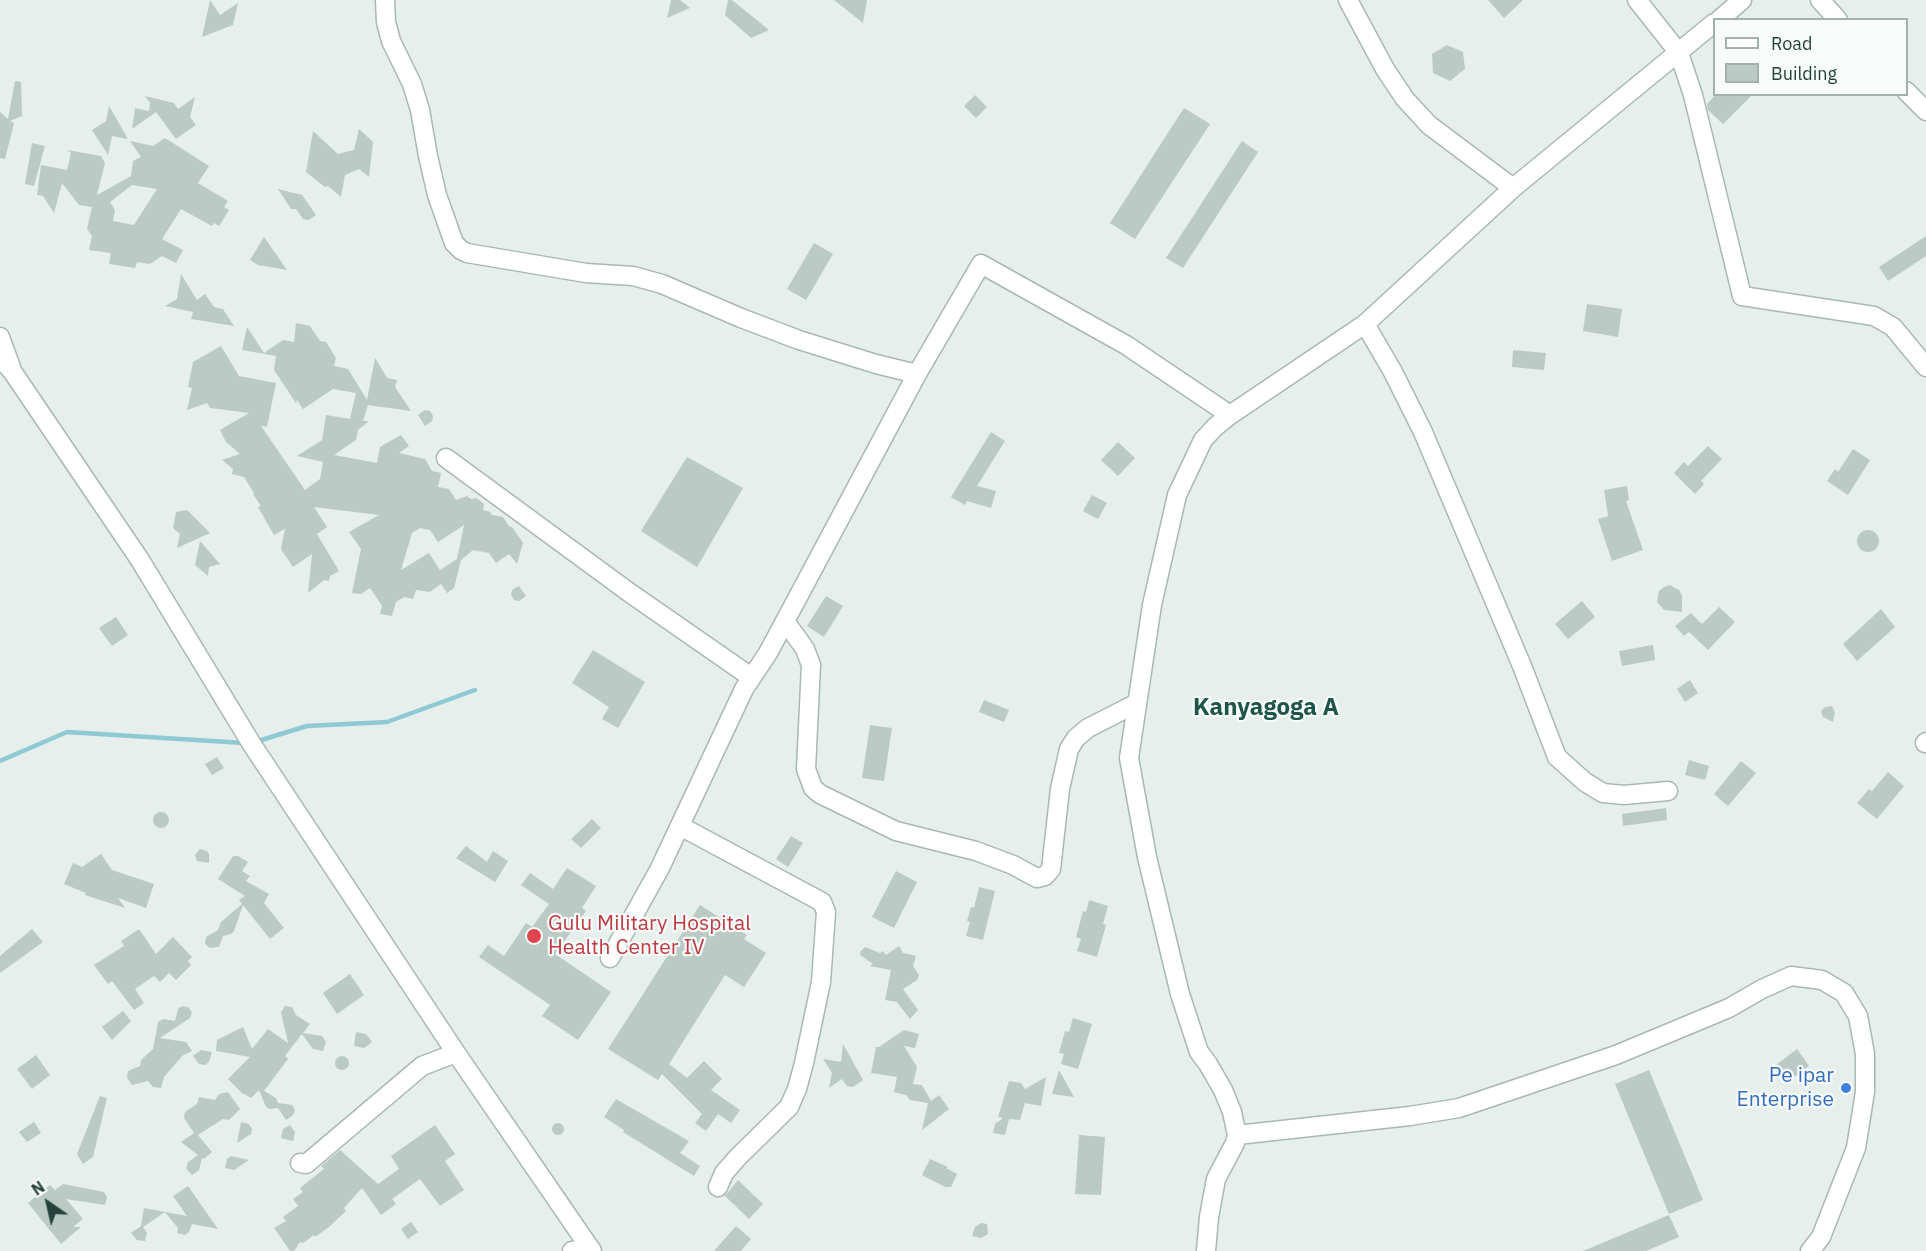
<!DOCTYPE html>
<html>
<head>
<meta charset="utf-8">
<style>
	body { margin:0 }
	#map { position:relative; width:1926px; height:1251px; overflow:hidden; background:#e6efeb; font-family:"IBM Plex Sans",sans-serif }
	canvas { display:block }
	.legend { position:absolute; left:1713px; top:18px; width:195px; height:78px; box-sizing:border-box; background:#f7fbf9; border:2px solid #a3b1ad; margin:0; padding:8px 10px; list-style:none; font-size:18px; color:#24423a }
	.legend li { display:flex; align-items:center; gap:12px; height:30px }
	.legend b { width:30px; border:2px solid #a3b1ad }
	.north { position:absolute; left:18px; top:1173px; width:60px; height:60px; -webkit-text-stroke:4px #f7fbf9; paint-order:stroke; rotate:326deg; font-size:16px; font-weight:700; line-height:24px; text-align:center; color:#24423a }
	.north::after { content:''; display:block; margin:auto; width:21px; height:27px; background:#24423a; clip-path:polygon(50% 0,100% 100%,50% 72%,0 100%) }
</style>
</head>
<body>
<div id="map">
<canvas width="1926" height="1251"></canvas>
<ul class="legend">
<li><b style="height:8px;background:#fff"></b>Road</li>
<li><b style="height:16px;background:#bbcac4"></b>Building</li>
</ul>
<div class="north">N</div>
</div>
<script>
const ctx = document.querySelector('canvas').getContext('2d');
ctx.lineJoin = 'round';
const shape = rows => new Path2D(rows.map(r => 'M' + r).join(''));
function strokePath(path, color, width, dash) { ctx.strokeStyle = color; ctx.lineWidth = width; ctx.lineCap = dash ? 'butt' : 'round'; ctx.setLineDash(dash || []); ctx.stroke(path); }
function fill(path, color) { ctx.fillStyle = color; ctx.fill(path, 'evenodd'); }
function drawText(font, color, halo, rows, align = 'center') {
  ctx.font = font + ' "IBM Plex Sans",sans-serif'; ctx.lineWidth = 4.5; ctx.setLineDash([]); ctx.textBaseline = 'middle'; ctx.strokeStyle = halo; ctx.fillStyle = color; for (const [text, x, y, turn = 0] of rows) {
    ctx.save(); ctx.translate(x, y); ctx.rotate((+turn || 0) * Math.PI / 180); ctx.textAlign = isNaN(turn) ? turn : align; if (halo) ctx.strokeText(text, 0, 0); ctx.fillText(text, 0, 0); ctx.restore();
  }
}
const stream = shape([
	[255,742,307,726,387,722,475,690],
	[0,761,67,732,244,743]
]);
const building = shape([
	[210,0,220,15,238,3,233,25,202,37],
	[671,0,680,0,690,8,667,18],
	[728,0,732,0,769,30,751,38,725,15],
	[834,0,867,0,863,23],
	[1488,0,1523,0,1504,18],
	[1447,45,1463,52,1465,69,1450,81,1433,73,1432,54],
	[15,81,21,82,22,116,10,121,14,123,5,159,0,158,0,112,8,119],
	[1716,94,1753,94,1723,124,1708,110,1707,104],
	[975,95,987,107,976,118,964,106],
	[145,96,174,103,178,109,195,97,190,117,196,125,176,139,156,112,132,129,135,108,149,111,150,103],
	[109,106,128,139,112,136,108,155,92,130,106,121],
	[1184,108,1210,124,1135,239,1110,223],
	[359,129,373,142,369,177,359,169,345,175,341,197,328,186,325,187,306,172,313,131,338,154,354,150],
	[165,138,209,166,198,183,228,201,224,207,229,210,219,226,214,223,212,226,181,209,162,239,183,250,176,263,162,256,150,264,137,262,135,268,109,264,111,253,89,250,92,236,87,229,92,207,79,205,62,183,54,213,43,196,37,195,41,165,67,170,71,153,67,150,101,156,105,163,97,195,131,176,133,161,141,157,130,141,153,146],
	[132,185,157,189,134,225,113,221,115,210,110,202],
	[1242,141,1258,152,1183,268,1166,258],
	[32,143,45,146,34,186,25,184],
	[278,189,302,195,316,215,309,220,303,219,296,209,291,209],
	[1926,236,1926,256,1888,281,1879,267],
	[264,237,287,270,258,265,250,260],
	[814,243,833,254,806,300,787,289],
	[181,274,197,300,205,294,214,307,223,309,234,326,191,319,193,312,165,306,177,299],
	[1587,304,1622,309,1618,337,1583,331],
	[296,323,310,326,320,341,326,342,336,358,334,366,348,369,367,400,375,358,387,378,397,380,395,387,411,411,368,405,363,421,369,421,358,430,356,440,334,455,377,463,380,447,401,435,409,446,399,453,425,459,432,471,441,473,438,487,449,489,456,500,467,496,471,499,476,498,484,504,483,510,490,512,492,515,503,517,509,526,513,528,523,543,517,564,509,554,496,563,489,553,473,550,461,560,454,588,447,593,441,584,430,592,416,590,413,599,404,597,396,602,392,616,380,614,382,606,370,588,361,594,352,593,361,549,349,532,379,515,314,507,327,527,317,534,339,571,330,576,329,581,324,580,308,593,312,554,293,567,281,549,285,529,274,535,258,507,261,506,253,494,254,493,244,477,232,474,233,469,222,460,240,454,226,442,220,430,249,413,210,408,207,403,187,410,192,388,188,387,193,362,221,346,239,376,276,383,267,427,261,426,305,490,320,479,323,462,297,456,322,440,326,415,350,419,356,393,333,389,303,409,297,400,296,403,274,370,276,356,242,350,247,327,264,353,283,340,294,342],
	[464,525,457,559,440,570,429,553,401,570,412,533,420,528,430,530,438,542],
	[1513,350,1546,353,1544,370,1512,367],
	[425,410,430,411,433,416,432,421,425,426,418,415],
	[991,432,1005,441,977,486,996,491,991,508,967,501,965,505,951,497],
	[1118,442,1135,458,1118,476,1101,460],
	[1708,446,1722,459,1701,481,1704,484,1695,494,1674,473,1684,462,1688,466],
	[1853,449,1870,460,1848,495,1827,481,1835,469,1838,472],
	[687,457,743,488,697,567,641,531],
	[1627,486,1629,500,1626,501,1643,550,1612,561,1598,519,1608,516,1604,490],
	[1092,495,1107,503,1098,519,1083,511],
	[187,510,210,533,177,548,180,534,173,528,176,512],
	'1857 541a11 11 0 1 1 22 0a11 11 0 1 1-22 0Z',
	[200,541,220,564,209,567,208,576,195,565],
	[1670,585,1679,590,1682,595,1682,612,1664,610,1657,602,1659,591,1664,587],
	[519,586,526,596,519,601,514,600,511,595,512,590],
	[826,596,843,606,824,637,807,626],
	[1582,601,1595,617,1568,639,1555,624],
	[1719,607,1735,622,1708,650,1689,632,1684,636,1675,626,1691,613,1702,624],
	[1881,609,1895,627,1857,661,1843,644],
	[116,617,128,635,112,646,99,628],
	[1653,645,1655,660,1622,666,1619,651],
	[593,650,645,682,618,728,602,719,609,707,572,683],
	[1690,680,1698,693,1685,702,1677,689],
	[984,700,1009,710,1004,722,979,712],
	[1832,706,1835,712,1833,722,1823,717,1821,711,1825,707],
	[870,725,892,728,884,781,862,778],
	[217,757,224,768,212,775,205,764],
	[1689,760,1709,766,1705,780,1685,775],
	[1741,761,1756,773,1728,806,1714,794],
	[1888,772,1904,786,1877,819,1857,803,1869,789,1872,791],
	[1666,808,1667,820,1623,826,1622,814],
	'153 820a8 8 0 1 1 16 0a8 8 0 1 1-16 0Z',
	[592,819,601,828,581,848,571,839],
	[791,836,803,843,788,867,776,859],
	[466,846,487,862,493,851,508,861,495,882,456,858],
	[200,849,207,851,209,854,209,863,197,861,195,855],
	[101,854,112,870,154,884,146,908,118,898,125,908,85,895,86,893,64,884,73,863,82,867],
	[233,856,238,856,248,862,242,871,250,876,246,881,269,894,264,903,284,928,270,939,243,905,234,931,231,934,223,936,219,947,210,948,205,944,206,937,218,930,221,922,242,904,239,900,245,896,218,879],
	[567,868,596,886,582,908,586,911,555,954,611,992,578,1040,542,1016,550,1005,479,957,488,945,504,956,526,923,532,927,549,904,521,885,530,873,553,889],
	[896,871,917,882,894,928,872,917],
	[979,887,995,891,983,940,966,936,970,922,967,921,971,907,974,908],
	[1089,900,1108,906,1103,924,1106,925,1097,957,1077,951,1081,939,1076,937,1083,911,1086,912],
	[700,905,747,935,744,939,766,953,744,987,725,975,669,1064,687,1078,704,1061,722,1079,711,1090,740,1110,731,1123,718,1114,706,1131,695,1123,702,1114,662,1074,658,1080,608,1049],
	[32,929,43,942,0,973,0,956],
	[139,929,156,954,173,937,192,957,188,961,191,965,176,980,169,973,160,982,154,976,135,989,144,1003,134,1010,112,981,108,984,94,965,124,946,121,941],
	[899,946,903,953,916,956,913,966,919,975,917,980,903,989,918,1010,910,1019,897,1002,885,1000,891,970,870,966,873,964,860,955,860,952,865,947,880,953,883,951,886,955],
	[350,974,364,995,337,1014,323,993],
	[182,1006,188,1007,192,1012,190,1018,160,1038,186,1042,192,1051,182,1056,164,1077,161,1088,153,1087,148,1081,132,1085,127,1078,128,1071,140,1066,141,1060,153,1049,158,1022,163,1019,175,1021,178,1009],
	[285,1006,292,1007,296,1015,310,1024,303,1033,322,1036,326,1042,323,1051,313,1049,302,1034,285,1056,288,1059,264,1091,276,1098,278,1103,292,1105,295,1110,293,1115,286,1120,278,1108,270,1109,266,1107,259,1090,251,1098,242,1093,228,1079,250,1057,216,1051,217,1040,243,1027,252,1049,268,1029,288,1043,281,1012],
	[123,1011,131,1021,112,1040,102,1027],
	[1073,1018,1092,1024,1078,1069,1061,1064,1064,1054,1059,1053,1065,1031,1069,1032],
	[904,1030,919,1034,915,1048,904,1046,917,1067,913,1084,922,1085,931,1101,939,1095,949,1109,922,1130,928,1103,910,1100,906,1095,894,1092,897,1077,871,1073,876,1047,879,1047],
	[356,1032,366,1034,372,1042,364,1048,354,1046],
	[843,1044,863,1080,853,1087,847,1086,842,1079,829,1088,832,1073,823,1059,841,1062],
	[1797,1049,1809,1066,1788,1081,1776,1065],
	[201,1050,212,1052,209,1062,205,1065,199,1064,193,1056],
	[36,1055,50,1075,32,1089,17,1069],
	'335 1063a7 7 0 1 1 14 0a7 7 0 1 1-14 0Z',
	[1059,1070,1074,1097,1052,1094],
	[1649,1070,1703,1200,1669,1214,1615,1084],
	[1046,1077,1041,1106,1025,1103,1020,1120,1009,1119,1005,1135,993,1133,995,1124,1003,1118,998,1117,1009,1081,1021,1083,1025,1089],
	[228,1092,240,1109,229,1120,223,1119,198,1135,212,1152,204,1159,202,1158,199,1170,192,1175,186,1168,188,1162,198,1155,181,1142,194,1133,184,1118,185,1112,197,1104,199,1097,215,1100,219,1094],
	[100,1096,107,1098,93,1157,83,1164,77,1154],
	[616,1099,689,1141,680,1153,700,1166,694,1176,623,1132,624,1130,604,1117],
	[34,1122,41,1133,27,1142,19,1132],
	[241,1122,249,1124,252,1129,251,1134,237,1143],
	'552 1129a6 6 0 1 1 12 0a6 6 0 1 1-12 0Z',
	[290,1125,295,1132,293,1141,281,1138,283,1129],
	[435,1125,455,1154,445,1161,464,1190,440,1206,420,1179,392,1199,396,1204,381,1215,362,1188,344,1208,346,1211,329,1227,315,1237,314,1235,303,1243,300,1242,294,1251,290,1251,274,1228,286,1221,283,1217,298,1206,293,1199,303,1192,300,1188,324,1169,321,1166,340,1150,378,1184,399,1169,391,1156],
	[1079,1135,1105,1137,1101,1195,1075,1194],
	[231,1156,249,1160,234,1170,225,1168,227,1159],
	[930,1159,948,1167,946,1168,957,1174,951,1187,945,1187,922,1175],
	[738,1180,763,1204,749,1219,725,1196],
	[63,1184,104,1192,107,1197,105,1205,66,1199,83,1219,73,1227,81,1227,61,1244,28,1203,50,1185,55,1190],
	[188,1186,218,1229,192,1224,189,1232,185,1235,177,1233,178,1228,165,1212,143,1227,147,1233,145,1241,137,1240,131,1233,141,1226,144,1208,187,1216,173,1196],
	[1669,1215,1679,1237,1646,1251,1583,1251],
	[411,1222,418,1232,408,1239,401,1229],
	[981,1223,987,1224,988,1234,981,1238,972,1236,975,1227],
	[736,1226,751,1239,741,1251,714,1251]
]);
const minor = shape([
	[385,0,386,22,391,41,412,84,420,110,428,156,437,195,454,243,461,250,467,253,586,273,633,276,662,284,741,318,799,340,876,364,917,374,981,264,1126,345,1230,415,1365,324,1513,188,1714,23],
	[1348,0,1385,69,1405,99,1429,125,1513,188],
	[1637,0,1679,53,1693,95,1742,296,1874,316,1893,327,1926,367],
	[1820,0,1838,20],
	[1719,20,1742,0],
	[1906,91,1926,111],
	[1365,324,1393,372,1423,432,1522,666,1557,757,1585,782,1603,793,1624,795,1668,791],
	[0,337,11,367],
	[0,358,12,371,140,560,251,743,456,1053,592,1251],
	[446,458,630,593,751,677],
	[785,621,805,649,811,665,806,769,813,788,820,794,896,831,976,851,1013,865,1037,878,1045,876,1051,869,1060,789,1069,749,1076,738,1088,728,1137,703],
	[1925,743,1926,742],
	[680,826,822,902,826,912,821,982,804,1063,797,1089,789,1107,738,1157,724,1173,718,1187],
	[610,958,660,868,744,689,768,653,917,374],
	[1237,1135,1410,1116,1459,1108,1616,1055,1729,1008,1762,989,1791,976,1822,980,1844,993,1858,1016,1865,1054,1865,1092,1856,1148,1821,1237,1810,1251],
	[300,1163,306,1164,422,1066,456,1053],
	[572,1251,591,1249],
	[1206,1251,1209,1217,1216,1179,1235,1143,1237,1135,1232,1112,1223,1090,1208,1064,1199,1052,1180,994,1147,857,1129,758,1152,605,1177,495,1203,440,1215,427,1230,415]
]);
const markers = [
	[534,936,8,"#e0444e"],
	[1846,1088,6,"#3f7fe0"]
];
const healthNames = [
	["Gulu Military Hospital",548,924],
	["Health Center IV",548,948]
];
const shopNames = [
	["Pe ipar",1834,1076],
	["Enterprise",1834,1100]
];
const quarterNames = [
	["Kanyagoga A",1266,708]
];
strokePath(stream, '#8ec9d4', 4.5);
fill(building, '#bbcac4');
strokePath(minor, '#a8b8b2', 21);
strokePath(minor, '#fff', 18);
for (const [x, y, r, color] of markers) { const dot = new Path2D(); dot.arc(x, y, r, 0, 2 * Math.PI); ctx.fillStyle = color; ctx.fill(dot); strokePath(dot, '#f7fbf9', 2); }
drawText('21px', '#be3a42', '#f7fbf9', healthNames, 'left');
drawText('21px', '#366cbe', '#f7fbf9', shopNames, 'right');
drawText('bold 24px', '#1f5548', '#f7fbf9', quarterNames);
</script>
</body>
</html>
